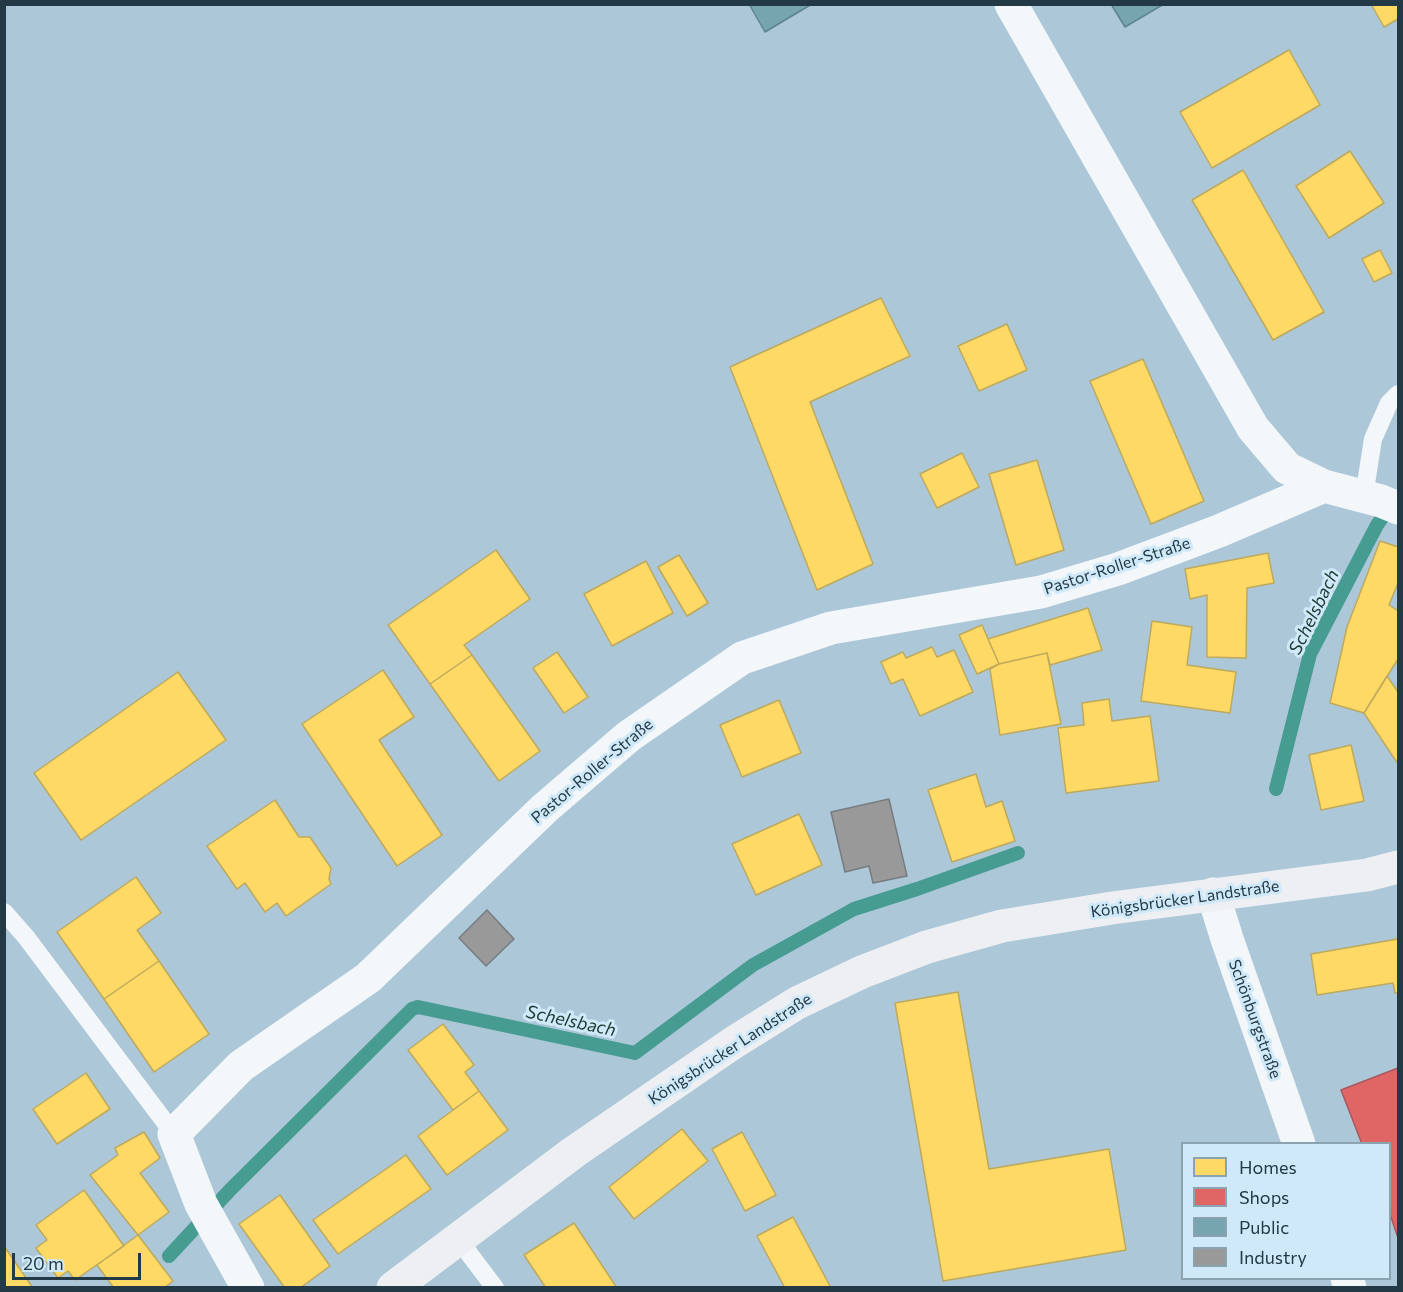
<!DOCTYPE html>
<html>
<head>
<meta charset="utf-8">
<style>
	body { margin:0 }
	#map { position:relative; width:1403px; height:1292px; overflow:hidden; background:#acc7d8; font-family:Commissioner,sans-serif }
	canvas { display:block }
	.frame { position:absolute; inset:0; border:6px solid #243946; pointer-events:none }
	.legend { position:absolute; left:1181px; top:1142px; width:210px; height:138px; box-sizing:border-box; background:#d0e9f9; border:2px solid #8ba3b1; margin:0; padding:8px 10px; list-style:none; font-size:18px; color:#243946 }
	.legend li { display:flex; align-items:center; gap:12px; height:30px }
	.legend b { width:30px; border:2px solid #8ba3b1 }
	.scale { position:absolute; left:12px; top:1253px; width:129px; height:27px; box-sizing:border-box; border:3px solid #243946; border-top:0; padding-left:8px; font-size:18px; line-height:21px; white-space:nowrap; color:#243946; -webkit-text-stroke:4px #d0e9f9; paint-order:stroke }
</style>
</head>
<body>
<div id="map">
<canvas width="1403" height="1292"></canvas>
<div class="frame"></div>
<ul class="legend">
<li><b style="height:16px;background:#ffd966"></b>Homes</li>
<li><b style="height:16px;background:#e06666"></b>Shops</li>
<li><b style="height:16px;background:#76a5af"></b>Public</li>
<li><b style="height:16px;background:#999"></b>Industry</li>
</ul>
<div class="scale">20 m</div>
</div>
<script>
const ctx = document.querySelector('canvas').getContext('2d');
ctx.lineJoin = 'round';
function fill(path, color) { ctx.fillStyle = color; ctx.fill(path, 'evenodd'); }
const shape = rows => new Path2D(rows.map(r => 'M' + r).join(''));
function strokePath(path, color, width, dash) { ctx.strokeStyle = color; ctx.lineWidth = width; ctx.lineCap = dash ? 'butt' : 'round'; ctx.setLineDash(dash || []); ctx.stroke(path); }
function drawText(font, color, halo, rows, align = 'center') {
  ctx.font = font + ' Commissioner,sans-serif'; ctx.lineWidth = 6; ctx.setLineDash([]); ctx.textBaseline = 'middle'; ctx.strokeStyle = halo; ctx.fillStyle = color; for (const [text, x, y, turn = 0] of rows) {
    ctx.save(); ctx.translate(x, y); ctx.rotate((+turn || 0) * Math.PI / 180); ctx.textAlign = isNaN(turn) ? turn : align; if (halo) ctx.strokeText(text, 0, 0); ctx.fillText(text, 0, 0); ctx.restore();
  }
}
const homes = shape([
	[1371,4,1398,4,1398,19,1384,27,1371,4],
	[1289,50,1320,105,1212,168,1180,112,1289,50],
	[1350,151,1384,203,1329,238,1296,186,1350,151],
	[1243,170,1324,312,1273,340,1192,200,1243,170],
	[1380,250,1392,273,1374,282,1362,259,1380,250],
	[881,298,910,356,810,402,873,564,817,590,730,367,881,298],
	[1007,324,1027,370,979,391,958,346,1007,324],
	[1143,359,1204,501,1151,524,1090,381,1143,359],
	[962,453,979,487,937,508,920,474,962,453],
	[1037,460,1064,550,1016,565,989,474,1037,460],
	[1380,541,1398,547,1398,583,1389,605,1398,611,1398,659,1364,713,1330,703,1347,627,1380,541],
	[496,550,530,599,464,645,472,655,430,684,388,625,496,550],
	[1268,553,1274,583,1247,588,1246,658,1207,657,1207,595,1190,599,1185,569,1268,553],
	[679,555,708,603,687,616,658,567,679,555],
	[646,561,673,613,612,646,584,594,646,561],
	[1088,608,1102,650,1050,665,1047,653,999,664,988,639,1088,608],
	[1152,621,1192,627,1187,665,1236,672,1230,713,1141,701,1152,621],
	[982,625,999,664,977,674,959,635,982,625],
	[932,647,937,657,954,650,973,692,920,716,903,679,891,684,881,662,903,652,906,658,932,647],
	[557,652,588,697,564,713,533,668,557,652],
	[1047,653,1061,724,1000,735,990,669,999,664,1047,653],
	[472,655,540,751,499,781,430,684,472,655],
	[383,670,414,717,379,740,442,835,397,866,302,724,383,670],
	[178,672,226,740,81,840,34,773,178,672],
	[1387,676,1398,692,1398,764,1364,713,1387,676],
	[1109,699,1112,721,1150,716,1159,781,1066,793,1058,728,1084,725,1082,703,1109,699],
	[779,700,801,753,742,777,720,725,779,700],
	[1351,745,1364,801,1321,810,1309,755,1351,745],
	[976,774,986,807,1002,801,1015,841,952,862,928,790,976,774],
	[275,800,299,837,310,837,331,868,329,879,331,884,286,916,277,903,265,912,245,883,237,889,207,846,275,800],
	[799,814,822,865,756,895,732,844,799,814],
	[136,877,161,913,137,930,159,961,104,999,57,932,136,877],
	[1398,939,1398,993,1395,993,1393,983,1317,995,1311,954,1398,939],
	[159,961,209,1034,154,1072,104,999,159,961],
	[958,992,989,1169,1109,1149,1126,1250,943,1281,895,1003,958,992],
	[443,1024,474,1065,465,1072,479,1091,453,1110,408,1050,443,1024],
	[86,1073,110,1109,57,1144,33,1109,86,1073],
	[479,1091,508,1130,447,1175,418,1136,479,1091],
	[682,1129,708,1161,634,1219,609,1187,682,1129],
	[144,1132,160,1158,140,1173,169,1212,138,1235,90,1175,118,1155,115,1148,144,1132],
	[742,1132,776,1195,745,1211,712,1149,742,1132],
	[406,1155,431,1189,338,1254,313,1220,406,1155],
	[84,1190,124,1246,75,1280,68,1271,58,1278,36,1248,47,1240,36,1225,84,1190],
	[280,1195,330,1266,300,1288,285,1288,239,1224,280,1195],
	[793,1217,831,1288,785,1288,757,1236,793,1217],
	[574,1223,617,1288,546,1288,524,1255,574,1223],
	[138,1235,173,1281,164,1288,114,1288,97,1265,138,1235],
	[4,1246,33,1288,4,1288,4,1246]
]);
const shops = shape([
	[1398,1068,1398,1238,1390,1214,1390,1144,1362,1144,1341,1090,1398,1068]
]);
const public = shape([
	[749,4,812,4,765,32,749,4],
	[1111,4,1164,4,1125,27,1111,4]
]);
const industry = shape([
	[889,799,907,876,873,883,869,866,845,872,831,812,889,799],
	[487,910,514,939,486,966,459,938,487,910]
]);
const stream = shape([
	[1276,789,1310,654,1377,525,1392,504],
	[169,1256,230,1190,412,1009,418,1007,635,1053,753,965,854,909,917,889,1018,853]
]);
const service = shape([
	[1364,496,1373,439,1389,403,1398,394],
	[4,912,26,937,174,1134],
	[458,1239,495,1288]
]);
const minor = shape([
	[1011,4,1253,428,1287,468,1324,486,1381,501,1398,508],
	[1213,894,1227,939,1299,1144],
	[1347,1278,1350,1288],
	[248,1288,201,1204,174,1134,241,1066,368,978,545,808,629,736,742,658,831,628,1041,592,1118,569,1219,531,1324,486]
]);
const secondary = shape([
	[393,1288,574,1152,733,1043,797,1003,862,972,927,947,1002,926,1112,908,1367,875,1398,867]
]);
const streetNames = [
	["Pastor-Roller-Straße",1117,566,-18],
	["Pastor-Roller-Straße",592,771,-40],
	["Königsbrücker Landstraße",1185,899,-8],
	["Schönburgstraße",1255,1019,70],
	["Königsbrücker Landstraße",730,1049,-33]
];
const waterNames = [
	["Schelsbach",1314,612,-64],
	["Schelsbach",571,1021,12]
];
fill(homes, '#ffd966');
strokePath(homes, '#bda95c', 1.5);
fill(shops, '#e06666');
strokePath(shops, '#a8585c', 1.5);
fill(public, '#76a5af');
strokePath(public, '#5d8590', 1.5);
fill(industry, '#999');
strokePath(industry, '#767c80', 1.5);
strokePath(stream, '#469c91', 14);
strokePath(service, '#f3f7f9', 18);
strokePath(minor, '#f3f7f9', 33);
strokePath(secondary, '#eeeff3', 33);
drawText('16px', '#243946', '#d0e9f9', streetNames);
drawText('italic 18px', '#1e3c34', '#d0e9f9', waterNames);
</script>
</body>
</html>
